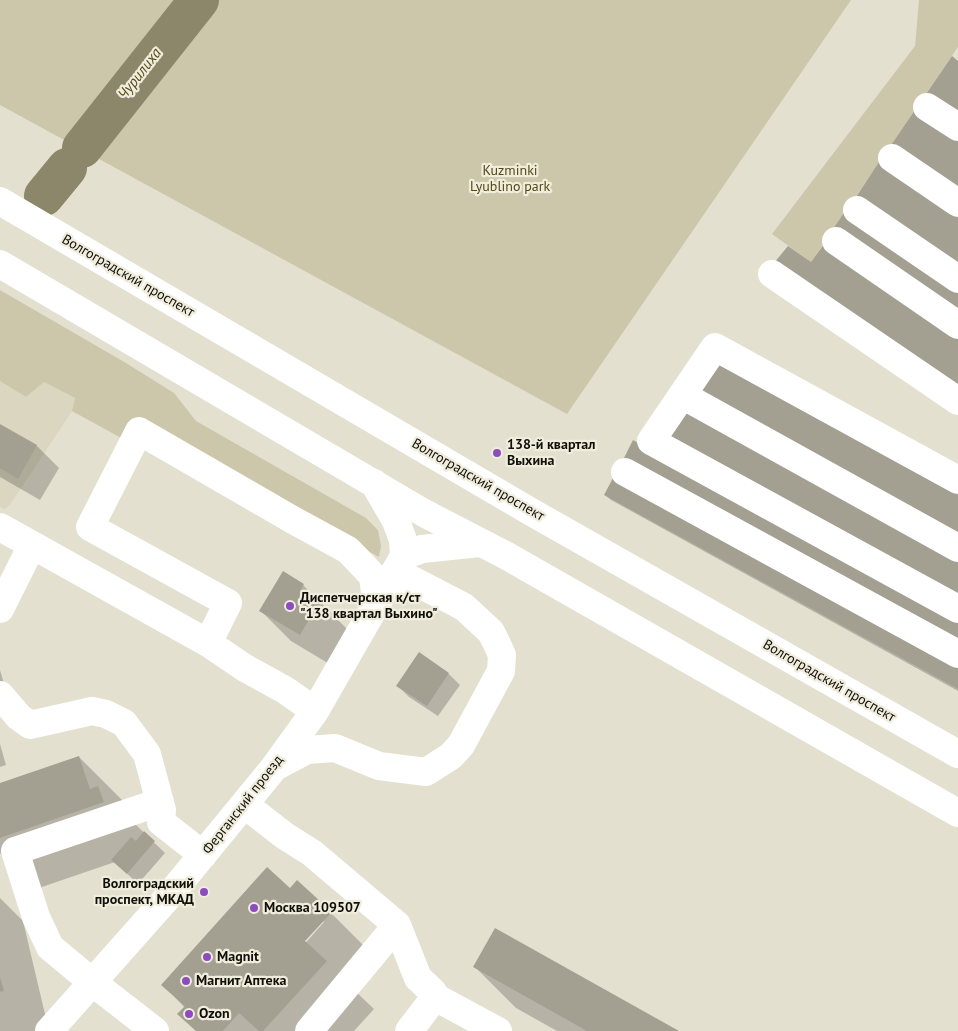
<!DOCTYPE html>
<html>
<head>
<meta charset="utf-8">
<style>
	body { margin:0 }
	canvas { display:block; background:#e3e0d0 }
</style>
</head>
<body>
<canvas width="958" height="1031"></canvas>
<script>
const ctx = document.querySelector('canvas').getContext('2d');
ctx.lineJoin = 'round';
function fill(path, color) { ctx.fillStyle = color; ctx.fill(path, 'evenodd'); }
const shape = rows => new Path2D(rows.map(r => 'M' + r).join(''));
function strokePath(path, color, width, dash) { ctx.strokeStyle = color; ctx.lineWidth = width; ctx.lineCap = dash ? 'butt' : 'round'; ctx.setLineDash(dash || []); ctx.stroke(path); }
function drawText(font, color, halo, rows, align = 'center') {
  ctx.font = font + ' "PT Sans",sans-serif'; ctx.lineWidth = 4.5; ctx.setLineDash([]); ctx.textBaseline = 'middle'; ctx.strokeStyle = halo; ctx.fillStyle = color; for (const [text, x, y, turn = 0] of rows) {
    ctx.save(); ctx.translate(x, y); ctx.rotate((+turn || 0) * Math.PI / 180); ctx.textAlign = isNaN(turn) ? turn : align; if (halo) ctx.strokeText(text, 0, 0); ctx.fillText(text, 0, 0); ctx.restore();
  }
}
const built = shape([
	[0,381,26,397,44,382,75,398,72,411,10,505,4,509,0,507]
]);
const green = shape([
	[0,0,851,0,567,414,0,105],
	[919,0,958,0,958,47,811,262,772,234,915,46],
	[0,290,126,363,174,393,196,421,366,518,378,530,381,546,379,557,136,422,123,439,72,411,75,398,44,382,26,397,0,381]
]);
const shadow = shape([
	[0,425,37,446,59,468,40,500,0,477],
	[605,495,958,665,958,691,611,500],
	[303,585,350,632,331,665,291,641,261,611],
	[0,670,7,694,0,696],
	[449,674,460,685,438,716,409,697,398,686],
	[0,744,6,765,0,767],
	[79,757,127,805,133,822,165,853,138,884,115,862,36,889,0,853,0,784],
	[290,890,331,913,379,961,353,989,374,1009,354,1031,196,1031,179,1014,185,1008,163,985],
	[323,921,324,922,302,947,300,945],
	[0,898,23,921,49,1031,0,1031],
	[475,967,676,1031,557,1031,516,1008]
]);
const river = shape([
	[82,148,199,0],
	[44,196,67,168]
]);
const building = shape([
	[952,56,958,61,958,120,924,97],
	[917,107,958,135,958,195,889,148],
	[881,159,958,212,958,271,854,200],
	[846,210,958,287,958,315,833,229],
	[824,244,958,335,958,390,774,263,788,246,811,262],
	[714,357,958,490,958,535,696,391],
	[687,407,958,555,958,600,668,441],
	[0,424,37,445,18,479,0,468],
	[633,440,958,618,958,643,623,460],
	[614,476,958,664,958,689,604,495],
	[283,571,304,584,301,589,320,601,300,635,259,611],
	[419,652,449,673,427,706,396,686],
	[79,756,90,789,98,786,104,802,0,838,0,783],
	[144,831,155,841,127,874,111,860,131,837,136,841],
	[267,867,290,888,297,880,332,912,305,941,327,961,263,1031,259,1031,239,1013,223,1031,196,1031,177,1014,185,1006,161,985],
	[495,928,679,1031,587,1031,473,967],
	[0,977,4,991,0,992]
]);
const minor = shape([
	[927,107,958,127],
	[892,158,958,203],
	[857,210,958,279],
	[836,241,958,325],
	[772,274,958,401],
	[682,395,958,548],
	[625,472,958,654],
	[958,480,715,347,651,441,958,609],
	[374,483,396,521,403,540,404,556],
	[0,527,208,643,245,668,285,690,315,711],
	[404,556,422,549,480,543],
	[0,609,32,545],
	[208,643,228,603,90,527,139,431,293,520,348,550,373,576,376,601],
	[0,695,19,717,30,725,92,711,106,714,124,723,147,754,162,810,161,822,203,855],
	[277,766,307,750,335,748,379,766,426,772,451,756,461,745,501,671,502,655,496,642,491,632,464,607,412,580,403,579,389,582],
	[245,805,285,836,312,853,397,925,418,978,433,992,435,997,498,1031],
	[49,1031,168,897,273,769,315,711,404,556],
	[155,1031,92,982,50,947,36,917,15,851,160,802],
	[309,1031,397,925],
	[409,1031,435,997]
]);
const major = shape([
	[0,201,533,513,958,754],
	[0,264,424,513,507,556,958,813]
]);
const markers = [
	[497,453,5,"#8d4bc0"],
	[290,606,5,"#8d4bc0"],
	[204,892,5,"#8d4bc0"],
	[254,908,5,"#8d4bc0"],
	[207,957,5,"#8d4bc0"],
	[186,981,5,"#8d4bc0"],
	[189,1014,5,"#8d4bc0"]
];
const parkNames = [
	["Kuzminki",510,171],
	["Lyublino park",510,187]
];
const streetNames = [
	["Волгоградский проспект",128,276,30],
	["Волгоградский проспект",478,480,30],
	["Волгоградский проспект",829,681,30],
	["Ферганский проезд",243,805,-52]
];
const poiNames = [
	["138-й квартал",507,445],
	["Выхина",507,461],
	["Диспетчерская к/ст",300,598],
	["\"138 квартал Выхино\"",300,614],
	["Волгоградский",194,884,"right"],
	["проспект, МКАД",194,900,"right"],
	["Москва 109507",264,908],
	["Magnit",217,957],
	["Магнит Аптека",196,981],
	["Ozon",199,1014]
];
const waterNames = [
	["Чурилиха",140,74,-52]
];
fill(built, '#dad6bf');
fill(green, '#ccc7aa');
fill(shadow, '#0003');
strokePath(river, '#8c866a', 40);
fill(building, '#a3a092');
strokePath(minor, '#fff', 28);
strokePath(major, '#fff', 28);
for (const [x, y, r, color] of markers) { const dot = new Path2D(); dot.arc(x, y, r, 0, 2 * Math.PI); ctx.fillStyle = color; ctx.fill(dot); strokePath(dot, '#f0eddd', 2); }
drawText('14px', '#544916', '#f0eddd', parkNames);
drawText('14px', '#100f09', '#f0eddd', streetNames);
drawText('bold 14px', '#100f09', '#f0eddd', poiNames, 'left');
drawText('italic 15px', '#574c1a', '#f0eddd', waterNames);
</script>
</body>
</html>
